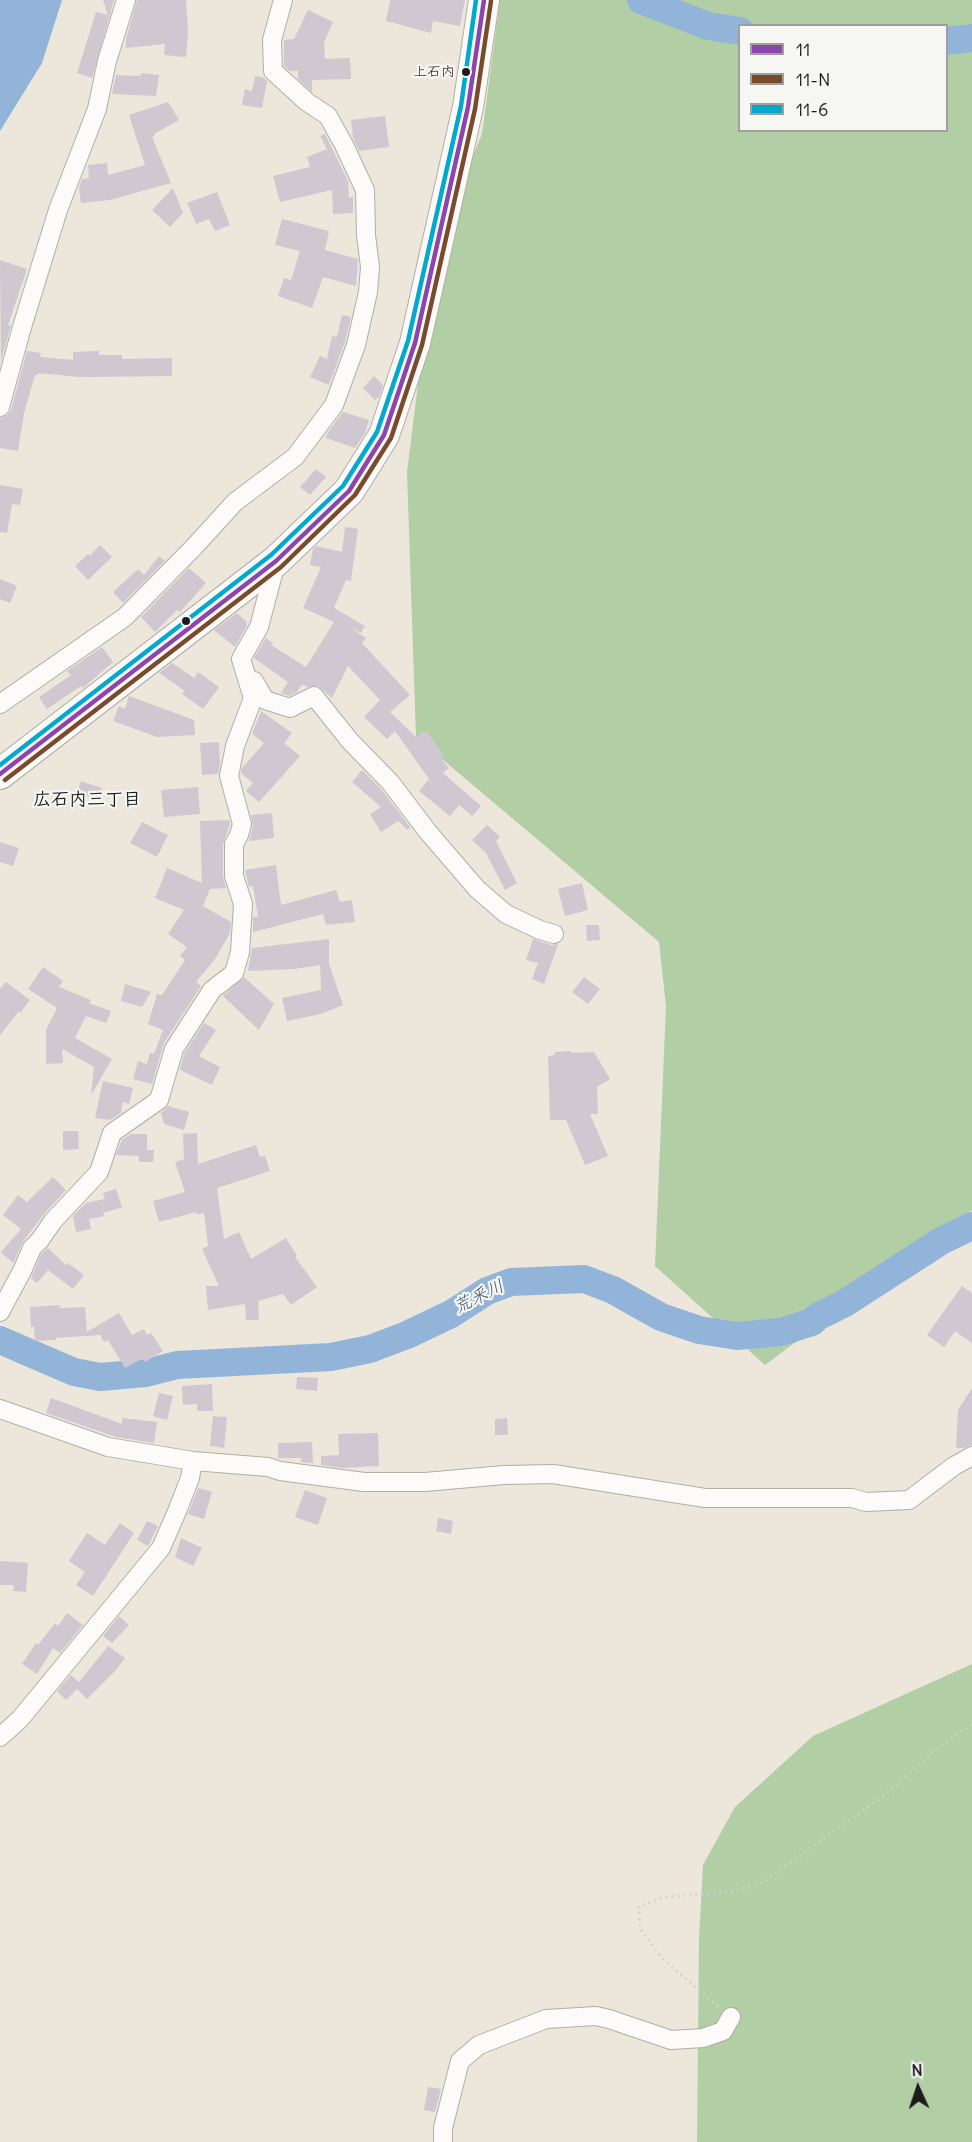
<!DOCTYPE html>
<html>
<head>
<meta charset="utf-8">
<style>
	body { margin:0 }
	#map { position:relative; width:972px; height:2142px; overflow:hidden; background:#ece6db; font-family:Delius,sans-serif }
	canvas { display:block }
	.legend { position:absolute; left:738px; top:24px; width:210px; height:108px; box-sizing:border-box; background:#f6f6f2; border:2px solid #9f9f9c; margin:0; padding:8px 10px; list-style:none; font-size:18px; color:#1c1c1c }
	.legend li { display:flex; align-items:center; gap:12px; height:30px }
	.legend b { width:30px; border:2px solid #9f9f9c }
	.north { position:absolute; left:888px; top:2058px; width:60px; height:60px; -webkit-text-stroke:4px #f6f6f2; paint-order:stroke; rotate:357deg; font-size:16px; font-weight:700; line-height:24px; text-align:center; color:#1c1c1c }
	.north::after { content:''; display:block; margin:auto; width:21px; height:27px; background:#1c1c1c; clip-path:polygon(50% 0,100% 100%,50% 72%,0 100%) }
</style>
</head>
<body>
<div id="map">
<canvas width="972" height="2142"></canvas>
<ul class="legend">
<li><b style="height:8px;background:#8e44ad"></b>11</li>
<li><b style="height:8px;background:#7a4b2a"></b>11-N</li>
<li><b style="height:8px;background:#00a9ce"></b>11-6</li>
</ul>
<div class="north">N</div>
</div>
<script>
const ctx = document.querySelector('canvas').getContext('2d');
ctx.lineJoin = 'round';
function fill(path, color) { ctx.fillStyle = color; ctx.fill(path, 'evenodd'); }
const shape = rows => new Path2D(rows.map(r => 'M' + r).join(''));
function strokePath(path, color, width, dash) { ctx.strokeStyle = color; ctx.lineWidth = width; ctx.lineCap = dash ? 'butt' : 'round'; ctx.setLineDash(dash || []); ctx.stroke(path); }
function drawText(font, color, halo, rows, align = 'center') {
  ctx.font = font + ' Delius,"Klee One",sans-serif'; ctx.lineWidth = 4.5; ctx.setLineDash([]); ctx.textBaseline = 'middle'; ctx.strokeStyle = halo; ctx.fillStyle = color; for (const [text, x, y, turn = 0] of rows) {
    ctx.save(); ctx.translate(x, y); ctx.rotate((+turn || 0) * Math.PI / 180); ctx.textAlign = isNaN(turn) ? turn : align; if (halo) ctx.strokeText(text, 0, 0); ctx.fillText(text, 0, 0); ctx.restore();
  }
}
const forest = shape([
	[500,0,972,0,972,1210,765,1365,655,1266,666,1006,659,942,416,737,407,472,435,248,482,134],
	[740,26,946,26,946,130,740,130],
	[972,1664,972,2142,697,2142,699,1939,703,1865,735,1807,813,1736]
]);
const water = shape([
	[0,0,62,0,42,63,0,131]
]);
const river = shape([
	[641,0,708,26,740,31],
	[946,41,972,38],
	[0,1340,74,1372,100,1377,146,1373,177,1365,331,1357,370,1349,407,1335,451,1314,487,1291,511,1282,584,1279,613,1290,661,1317,699,1330,737,1336,781,1332,812,1322,817,1317,845,1303,941,1241,972,1226]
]);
const building = shape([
	[103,0,114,0,92,78,77,73,96,12,108,15],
	[137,0,186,0,188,31,186,57,164,55,165,44,126,48,126,39],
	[390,0,465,0,460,26,433,21,431,33,386,21],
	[308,10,333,22,324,42,325,59,350,58,351,79,312,80,312,92,298,79,298,71,290,71,284,66,284,40,294,39],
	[141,73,159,75,156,96,112,94,116,75,141,76],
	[255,76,264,78,267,81,262,108,242,105,245,89,252,91],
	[168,102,179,120,154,134,154,136,152,137,171,183,110,200,81,203,79,187,82,179,89,178,88,165,107,163,108,175,145,165,129,115],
	[385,116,389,147,359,151,353,138,351,120],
	[325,134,348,181,349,198,353,197,353,213,333,214,332,190,280,202,273,176,310,167,307,157,327,149,320,136],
	[173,188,183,213,170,227,152,210],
	[217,192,230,225,215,231,209,219,196,224,187,203],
	[282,219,329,231,325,250,358,259,356,286,323,277,312,308,278,296,284,278,291,280,300,251,275,245],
	[0,260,27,269,8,325,11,325,1,361],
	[342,315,351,317,345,342,329,385,310,377,320,356,327,359,332,336,337,337],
	[27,351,41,353,40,357,73,360,73,352,99,351,99,355,122,355,122,359,172,358,172,376,79,377,38,373,38,375,35,375,24,413,18,451,0,448,0,418,7,415,11,410],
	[374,376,383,385,379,397,375,400,363,388],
	[343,412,369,420,365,433,355,448,326,438,328,432],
	[316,469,326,477,310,495,300,487],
	[0,485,23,489,20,505,12,504,7,533,0,532],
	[345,527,358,529,351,581,346,580,334,608,365,626,361,633,351,628,366,638,362,643,410,695,390,712,416,737,426,730,444,756,441,758,449,768,443,773,481,806,472,816,459,805,450,816,419,791,429,779,395,731,387,739,364,717,380,700,348,666,332,698,318,686,307,687,302,684,297,692,289,696,281,693,288,682,254,658,266,638,273,643,271,645,306,667,334,622,303,608,321,567,310,565,313,549,316,546,342,552],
	[100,545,112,557,88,580,75,566,88,554,90,556],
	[159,556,165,561,123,603,113,592,138,569,144,575],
	[189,568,206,583,180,612,177,610,155,632,141,617],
	[0,579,17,586,10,603,0,599],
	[237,613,247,622,246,624,247,625,235,647,214,630],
	[102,647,113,662,83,688,81,686,47,709,39,697,71,675,67,671],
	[172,663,194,678,198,672,219,687,203,709,182,694,185,691,159,673],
	[129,696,194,720,195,735,157,737,113,721,119,706,125,709],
	[261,711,292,733,284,743,300,756,259,802,246,791,253,783,241,773,242,768,264,743,252,734],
	[219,742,220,764,218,774,202,775,200,743],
	[362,770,381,789,410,827,408,830,398,821,381,832,370,814,381,807,352,782],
	[81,781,102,788,98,800,77,793],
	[198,787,200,814,164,817,161,790],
	[272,813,274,838,249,841,253,826,251,815],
	[229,820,230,824,223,844,223,876,226,888,210,889,203,906,231,922,230,933,215,959,196,982,201,986,164,1043,152,1084,133,1079,138,1061,147,1064,150,1053,154,1054,163,1030,148,1024,157,994,162,995,185,960,180,956,187,947,168,934,184,910,155,898,167,868,202,883,200,821],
	[142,822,168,835,157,857,130,843],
	[487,825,500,837,496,841,517,883,505,890,486,853,472,840],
	[0,842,19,848,13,866,0,862],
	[276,865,281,905,336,890,340,902,352,900,355,922,326,925,323,914,253,932,253,917,258,917,253,886,249,887,245,870],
	[582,883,588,910,565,916,558,889],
	[586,925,599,925,600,940,587,941],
	[329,939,329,964,343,1005,321,1014,287,1021,282,998,321,990,320,965,294,969,248,971,252,948],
	[533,939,551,945,558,944,544,984,532,979,538,963,526,960],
	[43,967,63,981,59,987,91,1000,89,1003,111,1011,106,1023,86,1016,75,1038,112,1059,91,1095,94,1067,62,1049,63,1063,46,1064,46,1030,57,1008,28,989],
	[244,977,274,1004,259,1030,223,996],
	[584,977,600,989,588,1004,572,992],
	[6,982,30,1000,20,1013,19,1011,0,1035,0,989],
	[125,984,151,992,142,1007,121,1001],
	[204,1023,216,1030,199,1056,220,1067,212,1085,180,1070,184,1054],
	[571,1051,571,1053,594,1052,610,1079,597,1087,598,1114,590,1114,608,1156,585,1165,566,1120,550,1120,548,1056,555,1055,555,1052],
	[103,1081,133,1088,129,1104,123,1102,121,1113,110,1120,95,1118],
	[168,1106,189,1112,184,1130,164,1124,161,1113],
	[63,1131,78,1131,79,1149,63,1150],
	[197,1133,198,1164,256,1145,260,1157,265,1156,270,1171,217,1188,224,1239,239,1232,251,1259,286,1238,297,1256,295,1257,317,1287,291,1305,283,1294,258,1301,259,1320,246,1320,245,1304,208,1310,206,1286,219,1286,202,1249,208,1246,204,1213,196,1214,196,1212,159,1222,153,1201,185,1192,175,1162,184,1159,183,1134],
	[131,1134,147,1134,147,1150,154,1150,153,1162,139,1162,139,1156,116,1155,122,1140],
	[53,1177,66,1190,45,1213,24,1240,13,1263,1,1252,21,1229,3,1215,18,1195,27,1202],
	[116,1189,122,1207,103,1213,104,1216,89,1219,91,1229,76,1232,73,1216,86,1203,105,1199,103,1193],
	[48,1248,66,1265,68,1263,84,1275,73,1289,48,1270,37,1283,31,1278,41,1254],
	[962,1286,972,1293,972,1343,955,1331,944,1347,927,1335],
	[61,1305,58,1308,85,1307,87,1332,119,1313,132,1335,144,1329,147,1335,151,1333,163,1351,145,1362,143,1358,125,1368,108,1340,104,1342,100,1335,56,1338,56,1340,35,1341,34,1327,31,1327,30,1307],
	[297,1377,318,1378,317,1391,296,1389],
	[212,1384,213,1411,197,1411,197,1404,183,1405,182,1386],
	[972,1388,972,1445,963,1448,956,1448,958,1410],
	[159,1393,173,1396,167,1420,153,1416],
	[51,1398,122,1424,122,1418,157,1422,154,1443,116,1437,46,1413],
	[213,1416,227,1417,224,1448,210,1446],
	[507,1418,508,1435,495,1435,495,1419],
	[378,1433,379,1466,342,1468,321,1465,321,1456,339,1455,338,1434],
	[312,1442,313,1463,301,1462,301,1458,278,1458,278,1443],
	[198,1488,212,1492,204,1519,188,1514],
	[305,1490,327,1498,318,1525,295,1517],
	[438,1518,453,1521,451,1534,436,1531],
	[147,1521,158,1526,148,1546,137,1540],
	[120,1523,134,1533,93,1596,76,1585,85,1572,69,1561,87,1533,105,1545],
	[181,1538,202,1548,193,1566,175,1557],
	[0,1561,28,1563,26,1592,13,1591,14,1585,0,1585],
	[67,1613,83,1625,60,1653,53,1648,37,1674,22,1664,36,1643,38,1645,55,1623,58,1626],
	[119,1616,129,1625,112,1643,103,1636],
	[108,1646,125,1658,116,1670,87,1699,77,1689,66,1700,57,1691,71,1675,79,1682],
	[428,2087,441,2089,435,2112,424,2110]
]);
const path = shape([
	[718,2007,662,1958,640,1929,639,1906,666,1897,733,1892,763,1882,890,1791,939,1747,972,1724]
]);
const minor = shape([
	[0,407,22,327,58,210,97,109,107,61,126,0],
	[254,681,265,700,290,708,314,696,350,741,390,782,428,832,477,889,506,914,540,930,554,934],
	[0,704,125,617,194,547,235,502,295,457,334,405,356,345,368,292,370,267,366,235,365,190,344,145,328,116,307,102,273,71,272,40,283,0],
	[0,1312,22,1271,32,1248,40,1240,53,1221,99,1172,112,1133,159,1100,174,1049,212,990,234,973,240,952,243,904,234,876,234,844,239,835,242,824,229,776,235,746,253,698,241,659,259,627,276,563],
	[0,1409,108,1447,193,1461,268,1467,280,1471,364,1482,425,1482,504,1475,553,1474,705,1498,852,1498,866,1502,909,1500,954,1466,972,1456],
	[0,1737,20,1719,161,1548,178,1509,190,1478,193,1461],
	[443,2142,443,2128,460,2061,479,2045,546,2019,596,2016,609,2019,671,2040,703,2038,723,2031,731,2017]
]);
const trunk = shape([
	[0,774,276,561,349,491,384,435,415,343,468,107,484,0]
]);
const bus1 = shape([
	[0,774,276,561,349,491,384,435,415,343,468,107,484,0]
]);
const bus2 = shape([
	[5,780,281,567,355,495,391,438,422,345,475,109,491,1]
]);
const bus3 = shape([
	[0,765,271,555,343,486,377,432,408,341,461,106,476,0]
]);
const markers = [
	[466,72,5,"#1c1c1c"],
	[186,621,5,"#1c1c1c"]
];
const busNames = [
	["上石内",455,72]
];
const neighbourhoodNames = [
	["広石内三丁目",87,800]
];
const waterNames = [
	["荒釆川",479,1297,-26]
];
fill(forest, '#b1cea5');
fill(water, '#93b4d9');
strokePath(river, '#93b4d9', 28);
fill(building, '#cfc8d0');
strokePath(minor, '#b2aea7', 20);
strokePath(trunk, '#b2aea7', 32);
strokePath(path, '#d2d0cd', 3, [1.5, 4.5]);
strokePath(minor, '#fcfbfa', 18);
strokePath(trunk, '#fcfbfa', 30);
strokePath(bus1, '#8e44ad', 4.5);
strokePath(bus2, '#7a4b2a', 4.5);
strokePath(bus3, '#00a9ce', 4.5);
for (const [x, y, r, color] of markers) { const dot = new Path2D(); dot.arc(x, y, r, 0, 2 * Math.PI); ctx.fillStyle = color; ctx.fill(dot); strokePath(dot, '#f6f6f2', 2); }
drawText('14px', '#1c1c1c', '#f6f6f2', busNames, 'right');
drawText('bold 18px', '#1c1c1c', '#f6f6f2', neighbourhoodNames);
drawText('italic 18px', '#405771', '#f6f6f2', waterNames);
</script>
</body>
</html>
